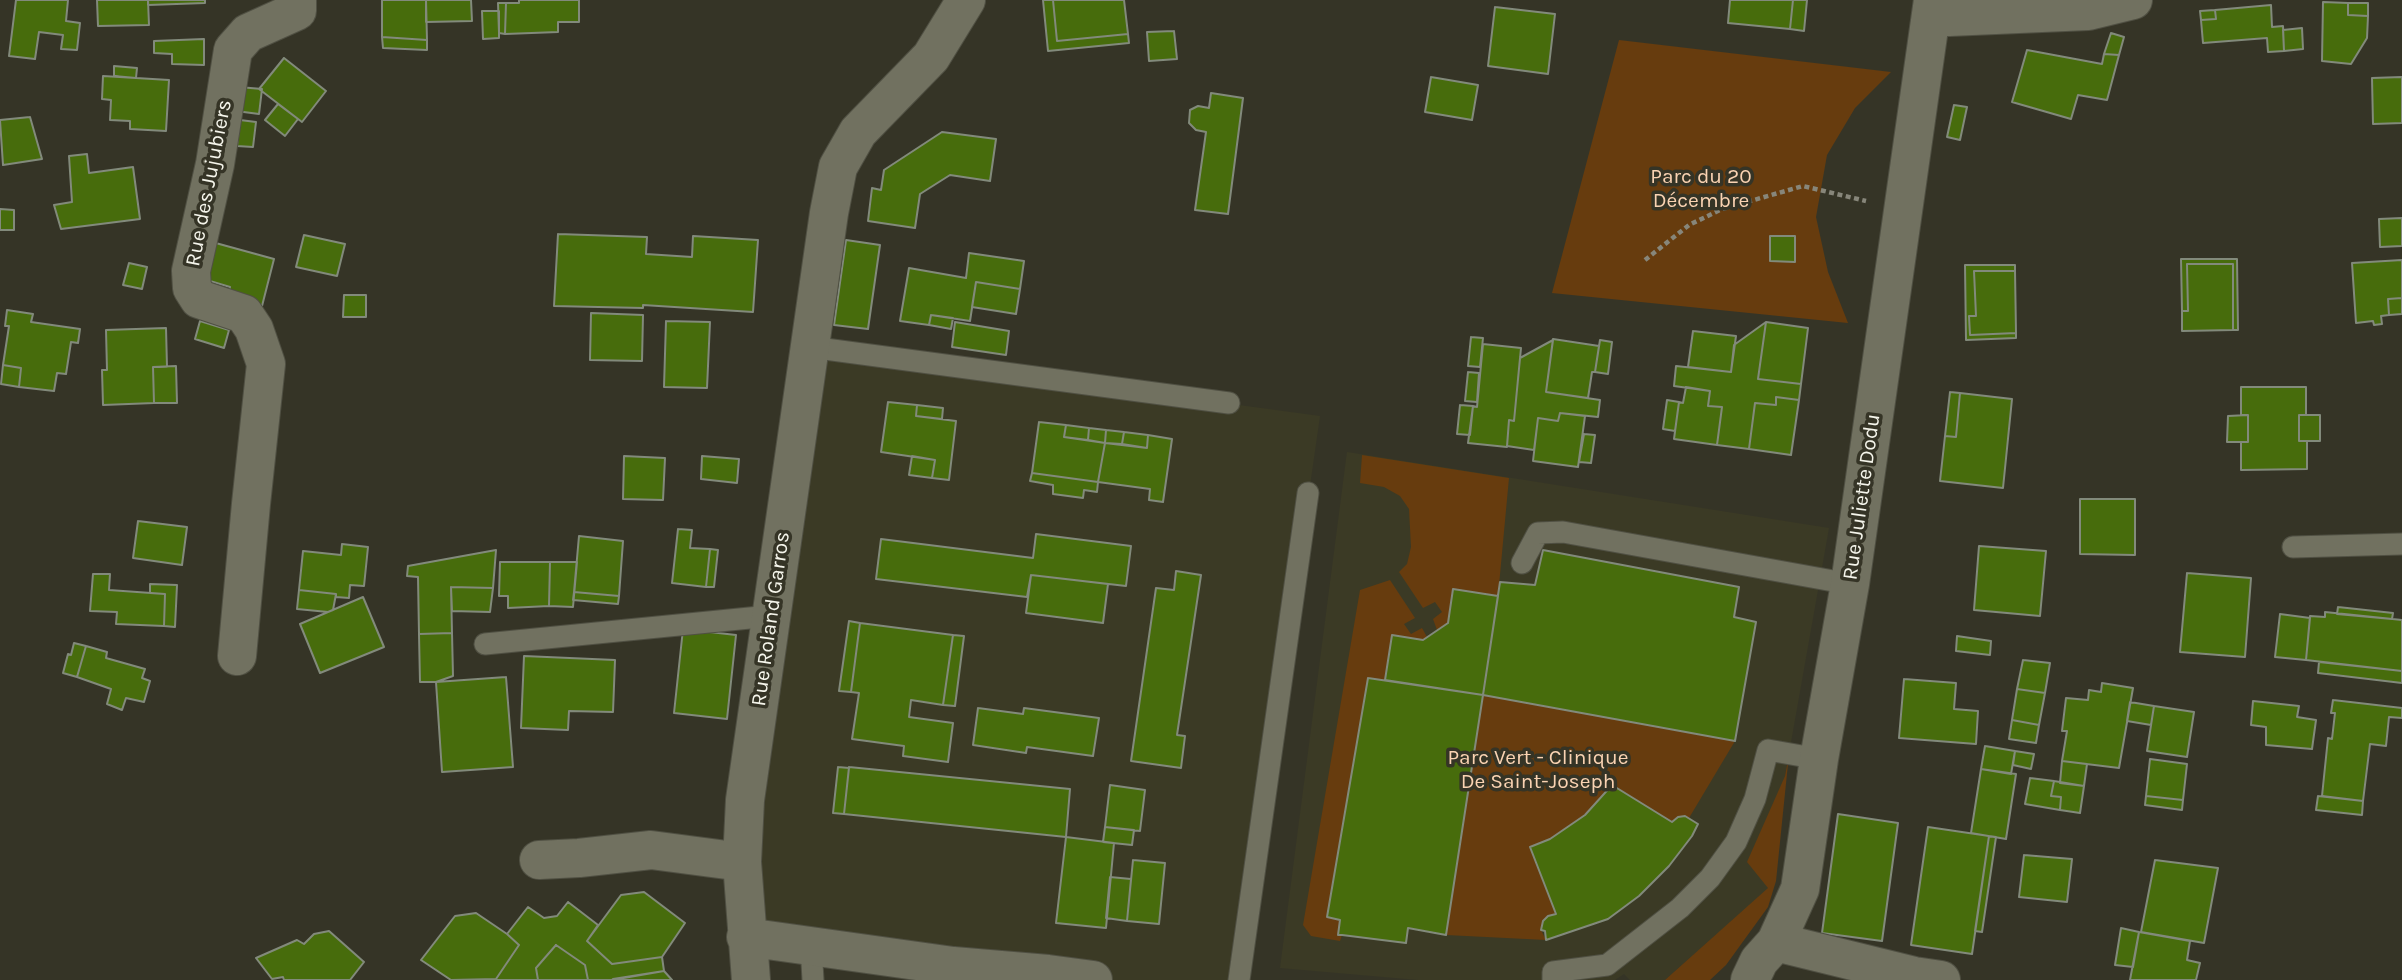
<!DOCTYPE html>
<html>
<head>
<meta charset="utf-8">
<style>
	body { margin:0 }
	canvas { display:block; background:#353426 }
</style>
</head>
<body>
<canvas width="2402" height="980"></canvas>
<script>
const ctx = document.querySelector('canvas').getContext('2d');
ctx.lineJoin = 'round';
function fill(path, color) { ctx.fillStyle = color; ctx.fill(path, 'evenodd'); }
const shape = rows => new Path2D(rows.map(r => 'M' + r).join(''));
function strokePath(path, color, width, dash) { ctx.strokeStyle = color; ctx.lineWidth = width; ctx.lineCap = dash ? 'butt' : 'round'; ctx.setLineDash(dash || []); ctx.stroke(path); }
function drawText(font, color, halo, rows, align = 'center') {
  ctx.font = font + ' Karla,sans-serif'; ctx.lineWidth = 7; ctx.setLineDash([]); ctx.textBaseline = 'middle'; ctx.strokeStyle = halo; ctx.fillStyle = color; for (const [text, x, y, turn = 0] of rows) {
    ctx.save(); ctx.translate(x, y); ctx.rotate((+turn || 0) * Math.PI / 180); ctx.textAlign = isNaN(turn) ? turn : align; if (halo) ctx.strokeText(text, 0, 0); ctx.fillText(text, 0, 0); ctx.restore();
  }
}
const built = shape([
	[810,347,1320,416,1239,980,1092,980,746,937],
	[1347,452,1829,528,1785,776,1769,888,1665,980,1630,980,1624,974,1615,980,1418,980,1280,968]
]);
const green = shape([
	[1619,40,1891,72,1855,108,1827,155,1816,217,1828,272,1848,323,1552,293],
	[1362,455,1509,478,1498,596,1453,589,1448,623,1437,630,1433,619,1442,612,1435,602,1423,608,1399,572,1407,564,1411,547,1409,509,1400,496,1384,487,1360,483],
	[1390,580,1415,618,1404,624,1411,634,1422,628,1427,637,1423,640,1392,635,1385,680,1368,679,1327,917,1340,920,1338,934,1342,935,1340,941,1311,936,1303,925,1360,590],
	[1483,695,1735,741,1689,818,1678,817,1672,822,1612,785,1585,815,1550,839,1531,847,1556,914,1548,916,1543,921,1541,930,1546,940,1446,935],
	[1789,754,1776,881,1768,907,1726,965,1710,980,1665,980,1768,888,1747,862,1785,776]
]);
const building = shape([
	[16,0,68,0,66,21,80,23,77,50,61,49,63,35,39,32,35,59,9,56,16,0],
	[97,0,148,0,149,25,98,26,97,0],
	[148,0,205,0,205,3,148,5,148,0],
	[382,0,426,0,427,40,382,37,382,0],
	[426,0,471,0,472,21,426,22,426,0],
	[519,0,579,0,579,22,558,22,558,32,505,34,506,3,519,3,519,0],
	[1043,0,1053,0,1057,41,1128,34,1129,43,1048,51,1043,0],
	[1053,0,1124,0,1128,34,1057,41,1053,0],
	[1730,0,1793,0,1790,29,1728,23,1730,0],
	[1793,0,1807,0,1804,31,1790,29,1793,0],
	[2323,2,2348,3,2348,15,2368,16,2367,38,2351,64,2322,61,2323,2],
	[498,3,506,3,505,34,499,33,498,3],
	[2348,3,2368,3,2368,16,2348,15,2348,3],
	[2271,5,2272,27,2283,26,2284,51,2268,52,2267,38,2203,43,2201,20,2216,19,2215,10,2271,5],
	[1495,7,1555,14,1548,74,1488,66,1495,7],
	[2215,10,2216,19,2201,20,2200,11,2215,10],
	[482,11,499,11,499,38,483,39,482,11],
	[2302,28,2303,49,2284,51,2283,30,2302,28],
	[1174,31,1177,59,1149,61,1147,32,1174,31],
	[2111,33,2124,37,2119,55,2104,54,2111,33],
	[382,37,427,40,427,50,383,48,382,37],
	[204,39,204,65,172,64,172,54,154,53,154,41,204,39],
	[2027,50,2102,64,2104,54,2119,55,2107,100,2078,95,2071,119,2012,102,2027,50],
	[284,58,326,91,302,122,259,89,284,58],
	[114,66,137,68,136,78,114,76,114,66],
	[103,76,169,80,166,131,130,129,130,121,110,120,111,100,102,99,103,76],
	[1431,77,1478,85,1472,120,1425,112,1431,77],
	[2402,77,2402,123,2373,124,2372,78,2402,77],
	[239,87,262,89,259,114,236,111,239,87],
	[1211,93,1243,98,1228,214,1195,210,1206,132,1196,130,1189,123,1190,110,1198,106,1209,108,1211,93],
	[278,104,298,119,285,136,265,120,278,104],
	[1954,105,1967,107,1960,140,1947,137,1954,105],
	[30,117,42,159,3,165,0,120,30,117],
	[240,120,256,122,253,147,237,146,240,120],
	[942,132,996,139,990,181,950,175,920,194,915,228,868,221,872,188,881,190,884,170,942,132],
	[87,154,89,173,133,167,140,219,61,229,54,205,72,202,69,156,87,154],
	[0,209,14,210,14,230,0,230,0,209],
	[2402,218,2402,246,2380,247,2379,219,2402,218],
	[558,234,647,237,646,254,692,257,693,236,758,240,753,312,643,305,643,308,554,306,558,234],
	[304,235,345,244,337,276,296,267,304,235],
	[1770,236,1795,236,1795,262,1770,261,1770,236],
	[846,240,880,245,868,329,834,325,846,240],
	[212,242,274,259,262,306,244,300,226,301,230,287,200,278,212,242],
	[969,253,1024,261,1020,289,976,282,970,321,931,315,929,325,900,321,909,268,966,278,969,253],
	[2181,259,2237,259,2238,330,2233,330,2233,264,2187,264,2188,311,2182,311,2181,259],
	[2402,260,2402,298,2388,299,2389,315,2381,316,2382,324,2374,325,2373,321,2356,323,2352,263,2402,260],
	[129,263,147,267,142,289,123,285,129,263],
	[2187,264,2233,264,2233,330,2182,331,2182,311,2188,311,2187,264],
	[1965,265,2015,265,2015,271,1974,271,1976,316,1969,316,1970,335,2016,333,2016,338,1966,340,1965,265],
	[1974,271,2015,271,2016,333,1970,335,1969,316,1976,316,1974,271],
	[976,282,1020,289,1016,314,972,307,976,282],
	[344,295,366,295,366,317,343,317,344,295],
	[2402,298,2402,314,2389,315,2388,299,2402,298],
	[7,310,33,314,31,322,80,329,78,343,71,342,66,374,57,373,54,391,19,387,21,368,3,365,9,326,5,326,7,310],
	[591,313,643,315,642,361,590,360,591,313],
	[931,315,953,318,951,329,929,325,931,315],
	[200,321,229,330,224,348,195,339,200,321],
	[666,321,710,322,707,388,664,387,666,321],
	[955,322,1009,331,1006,355,952,347,955,322],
	[1766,322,1808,328,1801,384,1758,379,1766,322],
	[1766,322,1758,379,1801,384,1799,400,1776,397,1776,405,1755,403,1749,449,1717,445,1722,407,1708,406,1710,391,1674,386,1676,366,1731,372,1734,345,1766,322],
	[166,328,167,367,153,367,154,403,103,405,102,370,107,370,106,330,166,328],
	[1693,331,1736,336,1731,372,1688,367,1693,331],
	[1471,337,1483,338,1480,367,1468,366,1471,337],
	[1553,339,1599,346,1595,372,1592,372,1588,398,1546,392,1553,339],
	[1553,340,1546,392,1600,400,1598,417,1560,413,1558,421,1538,418,1534,450,1507,446,1509,420,1514,421,1520,358,1553,340],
	[1600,340,1612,342,1608,374,1595,372,1600,340],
	[1483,344,1521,348,1514,421,1509,420,1507,447,1468,443,1473,406,1477,407,1483,344],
	[3,365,21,368,19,387,1,384,3,365],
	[176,366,177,403,154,403,153,367,176,366],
	[1468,372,1479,373,1477,402,1465,401,1468,372],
	[1686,387,1710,391,1708,406,1722,407,1717,445,1674,439,1679,402,1683,403,1686,387],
	[2241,387,2306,387,2306,415,2299,415,2299,441,2307,441,2307,469,2241,470,2241,442,2248,442,2248,415,2241,415,2241,387],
	[1950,392,1960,393,1956,437,1945,436,1950,392],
	[1960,393,2012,399,2003,488,1940,481,1945,436,1956,437,1960,393],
	[1776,397,1799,400,1791,455,1749,449,1755,403,1776,405,1776,397],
	[1667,400,1679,402,1675,431,1663,429,1667,400],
	[888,402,917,405,916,416,956,421,949,480,932,478,935,460,881,452,888,402],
	[917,405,943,408,942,419,916,416,917,405],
	[1460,405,1473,406,1470,435,1457,434,1460,405],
	[1560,413,1585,416,1578,467,1533,461,1538,418,1558,421,1560,413],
	[2248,415,2248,442,2227,442,2228,416,2248,415],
	[2299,415,2320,415,2320,441,2299,441,2299,415],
	[1039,422,1066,425,1064,437,1105,443,1098,482,1032,473,1039,422],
	[1066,425,1089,428,1088,440,1064,437,1066,425],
	[1089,428,1106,430,1105,443,1088,440,1089,428],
	[1106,430,1124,432,1122,444,1105,443,1106,430],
	[1124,432,1148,435,1147,448,1122,444,1124,432],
	[1584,434,1595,435,1591,463,1579,462,1584,434],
	[1148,435,1172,439,1163,502,1149,500,1150,489,1098,482,1105,443,1147,448,1148,435],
	[624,456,665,458,663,500,623,499,624,456],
	[702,456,739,459,737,483,701,479,702,456],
	[912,456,935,460,932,478,909,475,912,456],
	[1032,473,1098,482,1097,492,1084,490,1083,498,1053,494,1053,485,1030,481,1032,473],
	[2080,499,2135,499,2135,555,2080,554,2080,499],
	[138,521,187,527,182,565,133,558,138,521],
	[678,529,692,530,690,548,710,549,706,587,672,583,678,529],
	[1036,534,1131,546,1126,586,1031,575,1027,597,876,579,881,539,1033,558,1036,534],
	[579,536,623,541,619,596,574,592,579,536],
	[342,544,368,547,364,586,350,585,349,598,336,597,336,594,299,590,303,551,341,555,342,544],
	[1979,546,2046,551,2040,616,1974,610,1979,546],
	[710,549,718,550,714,587,706,587,710,549],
	[496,550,493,588,451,587,452,633,419,634,418,577,407,576,408,566,496,550],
	[1543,550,1739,587,1734,617,1756,622,1735,741,1483,695,1500,582,1535,585,1543,550],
	[500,562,550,562,549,606,508,608,508,596,499,596,500,562],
	[550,562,577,562,573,607,549,606,550,562],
	[1176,571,1201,575,1177,735,1185,736,1181,768,1131,761,1156,588,1174,590,1176,571],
	[2187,573,2251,578,2245,657,2180,652,2187,573],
	[93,574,110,574,109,590,165,594,164,626,116,624,117,612,90,611,93,574],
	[1031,575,1108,584,1103,623,1026,613,1031,575],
	[150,584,177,585,175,627,164,626,165,594,150,593,150,584],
	[451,587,493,588,490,612,452,611,451,587],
	[1453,589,1498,596,1483,695,1385,680,1392,635,1423,640,1448,623,1453,589],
	[299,590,336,594,333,610,328,612,297,609,299,590],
	[574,592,619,596,618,604,573,600,574,592],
	[363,597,384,647,320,673,300,624,363,597],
	[2338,607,2393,613,2392,619,2337,614,2338,607],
	[2325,612,2402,620,2402,671,2306,660,2310,616,2325,617,2325,612],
	[2280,614,2310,618,2306,660,2275,657,2280,614],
	[849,621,860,623,851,692,839,691,849,621],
	[860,623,953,635,943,705,911,700,909,717,953,723,948,762,903,756,904,746,852,739,859,693,851,692,860,623],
	[683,629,736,635,727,719,674,713,683,629],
	[452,633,453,676,436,682,420,682,419,634,452,633],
	[953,635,964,636,955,706,943,705,953,635],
	[1957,636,1991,641,1990,655,1956,651,1957,636],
	[74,643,86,646,77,677,63,673,68,654,71,655,74,643],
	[86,646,107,652,106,658,145,669,142,678,150,681,144,702,126,698,122,710,107,704,111,689,77,677,86,646],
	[524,656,615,660,613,712,569,711,568,730,521,728,524,656],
	[2023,660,2050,663,2045,693,2017,689,2023,660],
	[2319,662,2402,671,2402,683,2318,673,2319,662],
	[506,677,513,767,442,772,436,682,506,677],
	[1368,678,1483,695,1446,935,1408,928,1406,943,1342,935,1338,935,1340,920,1327,917,1368,678],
	[1904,679,1956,683,1954,709,1978,711,1976,744,1899,738,1904,679],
	[2102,683,2133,688,2119,768,2062,761,2067,731,2062,731,2066,698,2088,700,2089,690,2101,692,2102,683],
	[2017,689,2045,693,2039,725,2012,720,2017,689],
	[2333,700,2402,708,2402,718,2389,717,2386,746,2370,744,2363,801,2322,796,2328,738,2332,739,2335,713,2331,713,2333,700],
	[2253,701,2299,706,2297,717,2316,720,2312,749,2266,745,2266,727,2251,725,2253,701],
	[2130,702,2154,706,2151,725,2127,721,2130,702],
	[2154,706,2194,712,2187,757,2147,751,2154,706],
	[978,708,1023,714,1024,708,1099,718,1093,756,1027,747,1026,753,973,745,978,708],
	[2012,720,2039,725,2036,743,2009,739,2012,720],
	[1985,746,2015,751,2011,774,1981,769,1985,746],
	[2015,751,2034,754,2031,769,2013,765,2015,751],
	[2150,759,2187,764,2183,800,2146,796,2150,759],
	[2062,761,2087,764,2084,786,2060,783,2062,761],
	[838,767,849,768,844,814,833,813,838,767],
	[849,767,1070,789,1066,837,844,814,849,767],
	[1981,769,2016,774,2006,839,1971,833,1981,769],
	[2030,778,2054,781,2051,796,2061,797,2060,810,2025,804,2030,778],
	[2054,781,2084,786,2080,813,2060,810,2061,797,2051,796,2054,781],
	[1110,785,1145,790,1140,831,1105,827,1110,785],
	[1612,785,1672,822,1678,817,1685,816,1698,824,1692,836,1669,866,1639,896,1608,919,1546,940,1545,931,1541,930,1543,921,1548,916,1556,914,1530,847,1550,839,1585,815,1612,785],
	[2146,796,2183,800,2182,810,2145,805,2146,796],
	[2318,796,2363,801,2362,815,2316,810,2318,796],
	[1838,814,1898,823,1882,941,1822,933,1838,814],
	[1105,827,1134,830,1132,845,1103,842,1105,827],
	[1928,827,1989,836,1972,954,1911,945,1928,827],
	[1989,836,1996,837,1982,932,1975,931,1989,836],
	[1066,837,1114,843,1106,928,1056,923,1066,837],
	[2024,855,2072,859,2067,902,2019,897,2024,855],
	[1133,860,1165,863,1159,924,1127,921,1133,860],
	[2155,860,2218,868,2204,943,2141,932,2155,860],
	[1110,877,1131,879,1127,921,1106,918,1110,877],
	[644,892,685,923,662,957,612,964,587,941,621,895,644,892],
	[568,902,598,925,587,941,612,964,662,957,664,971,612,980,588,980,585,965,556,945,536,968,538,980,485,980,496,979,519,945,507,934,528,907,544,918,557,916,568,902],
	[476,913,507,934,519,945,496,979,451,980,421,960,455,916,476,913],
	[2121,928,2139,932,2133,967,2115,965,2121,928],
	[329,931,364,962,350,980,284,980,283,977,272,979,256,958,297,940,304,944,314,934,329,931],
	[2139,932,2190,941,2187,960,2200,963,2196,980,2130,980,2139,932],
	[556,945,585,965,588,980,538,980,536,968,556,945],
	[664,971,672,980,612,980,613,979,664,971]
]);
const path = shape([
	[1645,260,1689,225,1722,209,1803,186,1866,201]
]);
const service = shape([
	[810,347,1229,403],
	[2293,547,2402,544],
	[1522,563,1538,533,1563,532,1850,584],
	[485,644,770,616],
	[811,946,813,980],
	[1239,980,1308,493],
	[1553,980,1553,972,1607,965,1680,908,1710,878,1736,842,1755,799,1768,750,1819,759]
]);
const minor = shape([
	[1932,15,1949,17,2088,11,2133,0],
	[237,656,251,504,266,364,254,329,244,314,199,299,192,288,191,271,215,164,233,50,248,33,297,11,297,0],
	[539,860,579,858,651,850,742,862],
	[746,937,953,966,1048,974,1093,980],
	[1776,942,1914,976,1941,980],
	[751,980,742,862,745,800,829,213,838,167,858,132,931,57,966,0],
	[1750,980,1759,961,1776,942,1800,889,1819,759,1850,584,1933,0]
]);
const parkNames = [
	["Parc du 20",1701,177],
	["Décembre",1701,201],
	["Parc Vert - Clinique",1538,758],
	["De Saint-Joseph",1538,782]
];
const streetNames = [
	["Rue des Jujubiers",209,183,-79],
	["Rue Juliette Dodu",1862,497,-82],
	["Rue Roland Garros",771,619,-82]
];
fill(built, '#3b3a25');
fill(green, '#673c0e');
fill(building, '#476c0c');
strokePath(building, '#828a7b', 2);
strokePath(service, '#505043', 23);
strokePath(minor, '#505043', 40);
strokePath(path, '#87867a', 4.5, [5, 3.5]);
strokePath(service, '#717160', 21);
strokePath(minor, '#717160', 38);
drawText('21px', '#fad3b2', '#353426', parkNames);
drawText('21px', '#f5f5eb', '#353426', streetNames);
</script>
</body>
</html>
